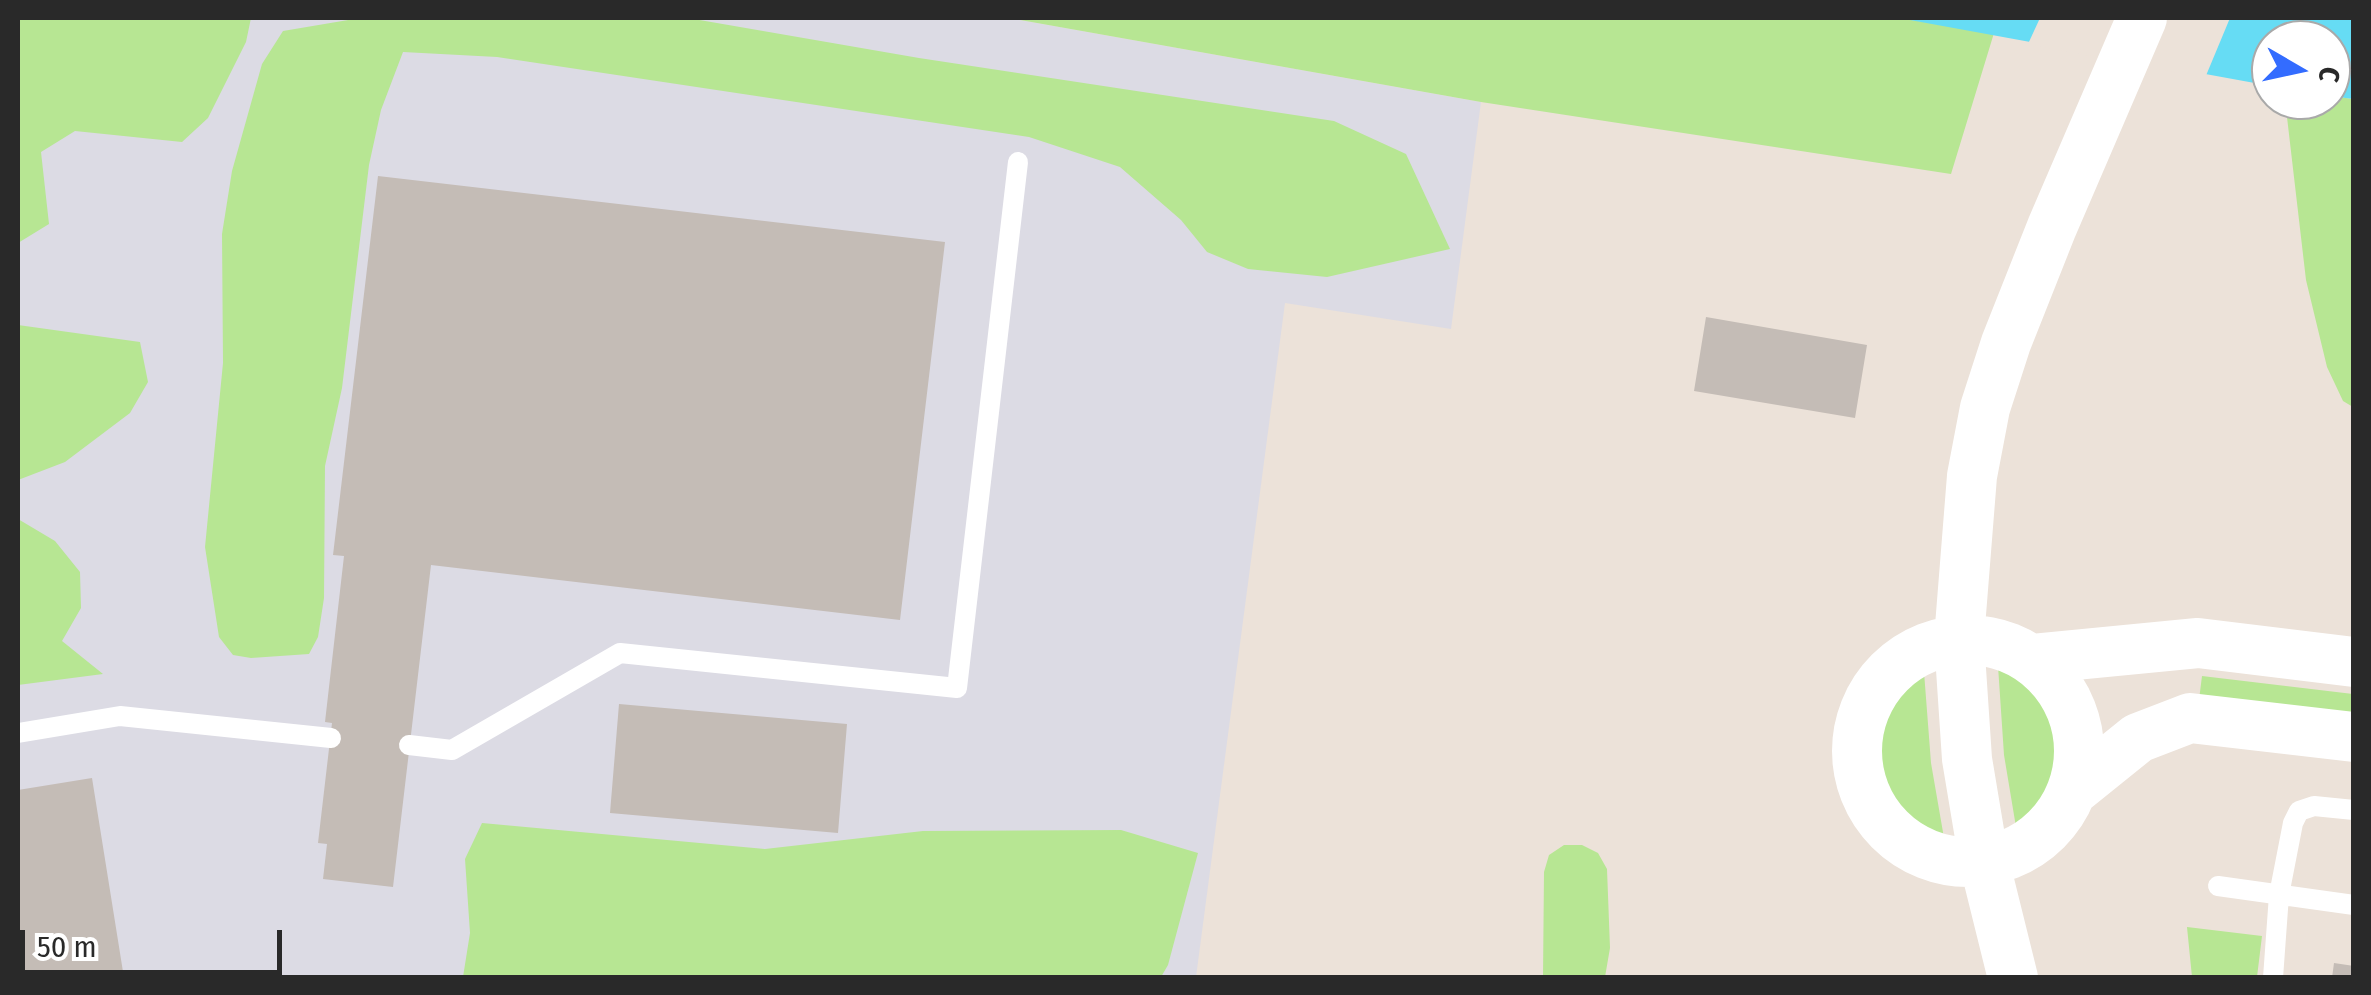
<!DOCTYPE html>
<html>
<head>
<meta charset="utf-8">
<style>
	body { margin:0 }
	#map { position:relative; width:2371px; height:995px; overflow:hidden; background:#ece2d9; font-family:"Fira Sans Condensed",sans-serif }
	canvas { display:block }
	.frame { position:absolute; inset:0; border:20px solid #292929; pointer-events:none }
	.north { position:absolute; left:2251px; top:20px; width:100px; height:100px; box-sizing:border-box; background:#fff; border:2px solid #a9a9a9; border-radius:50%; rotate:99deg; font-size:28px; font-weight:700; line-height:40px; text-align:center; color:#292929 }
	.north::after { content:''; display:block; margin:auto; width:35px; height:45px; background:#336cff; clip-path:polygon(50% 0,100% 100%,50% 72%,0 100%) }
	.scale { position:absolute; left:20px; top:930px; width:262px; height:45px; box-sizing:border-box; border:5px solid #292929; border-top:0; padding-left:12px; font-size:30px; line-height:35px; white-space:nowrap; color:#292929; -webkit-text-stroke:8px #fff; paint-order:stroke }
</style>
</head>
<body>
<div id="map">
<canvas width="2371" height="995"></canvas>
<div class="frame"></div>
<div class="north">С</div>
<div class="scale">50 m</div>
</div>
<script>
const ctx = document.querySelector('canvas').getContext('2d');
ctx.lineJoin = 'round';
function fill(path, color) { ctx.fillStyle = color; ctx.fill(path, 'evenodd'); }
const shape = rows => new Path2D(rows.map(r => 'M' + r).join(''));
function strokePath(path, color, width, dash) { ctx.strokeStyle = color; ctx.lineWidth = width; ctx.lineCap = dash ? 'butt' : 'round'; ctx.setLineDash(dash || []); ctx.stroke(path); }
const industrial = shape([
	[18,18,1009,18,1481,102,1451,329,1285,303,1196,977,18,977]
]);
const green = shape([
	[18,18,251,18,246,42,208,118,182,142,75,131,41,152,49,224,18,243],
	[360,18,688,18,919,58,1334,121,1406,154,1450,249,1327,277,1248,269,1207,252,1181,220,1120,167,1029,137,497,57,403,52,381,110,369,165,342,388,325,466,324,598,318,637,309,654,251,658,233,655,219,637,205,547,223,363,222,234,232,171,262,64,283,31],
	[1009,18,1899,18,1994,33,1951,174,1481,102],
	[2331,96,2353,99,2353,407,2343,401,2327,367,2306,280,2285,100,2331,100],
	[18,325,140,342,148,382,130,413,65,462,18,480],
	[18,519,55,541,80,572,81,608,62,641,103,674,18,685],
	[1998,666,2021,677,2036,691,2048,708,2056,728,2059,752,2055,777,2046,798,2032,816,2016,827,2004,755],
	[1924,672,1931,763,1944,838,1925,831,1902,812,1886,789,1879,763,1879,735,1888,709,1905,686],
	[2202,676,2353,694,2353,718,2199,700],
	[482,823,765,849,923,831,1121,830,1198,853,1168,965,1161,977,463,977,470,933,465,859],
	[1564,845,1582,845,1598,853,1607,869,1610,948,1605,977,1543,977,1544,872,1549,855],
	[2187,927,2262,936,2257,977,2192,977]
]);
const water = shape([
	[1899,18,2353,18,2353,99,2331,96,2331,40,2271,40,2271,86]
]);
const pier = shape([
	[2040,18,2230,18,2205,78,2028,44]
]);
const building = shape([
	[378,176,945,242,900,620,431,565,393,887,323,879,327,844,318,843,332,723,325,722,344,556,333,555],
	[1706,317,1867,345,1855,418,1694,391],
	[619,704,847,724,838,833,610,813],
	[92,778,124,978,18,978,18,790],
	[2334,963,2354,966,2354,978,2332,978]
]);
const service = shape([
	[18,733,120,716,331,738],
	[409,745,452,750,620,653,957,688,1018,162],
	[2218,886,2354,905],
	[2273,978,2279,895,2293,823,2299,811,2314,806,2354,810]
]);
const tertiary = shape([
	'1857 751a111 111 0 1 1 222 0a111 111 0 1 1-222 0Z',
	[2033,659,2198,643,2354,662],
	[2071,792,2138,738,2190,718,2354,737],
	[2013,978,1984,861,1967,759,1959,639,1972,476,1985,408,2006,343,2052,227,2142,18]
]);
fill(industrial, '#dcdbe4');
fill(green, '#b7e693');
fill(water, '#66dcf4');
fill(pier, '#ece2d9');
fill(building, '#c4bcb6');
strokePath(service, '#fff', 20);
strokePath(tertiary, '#fff', 50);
</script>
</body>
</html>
